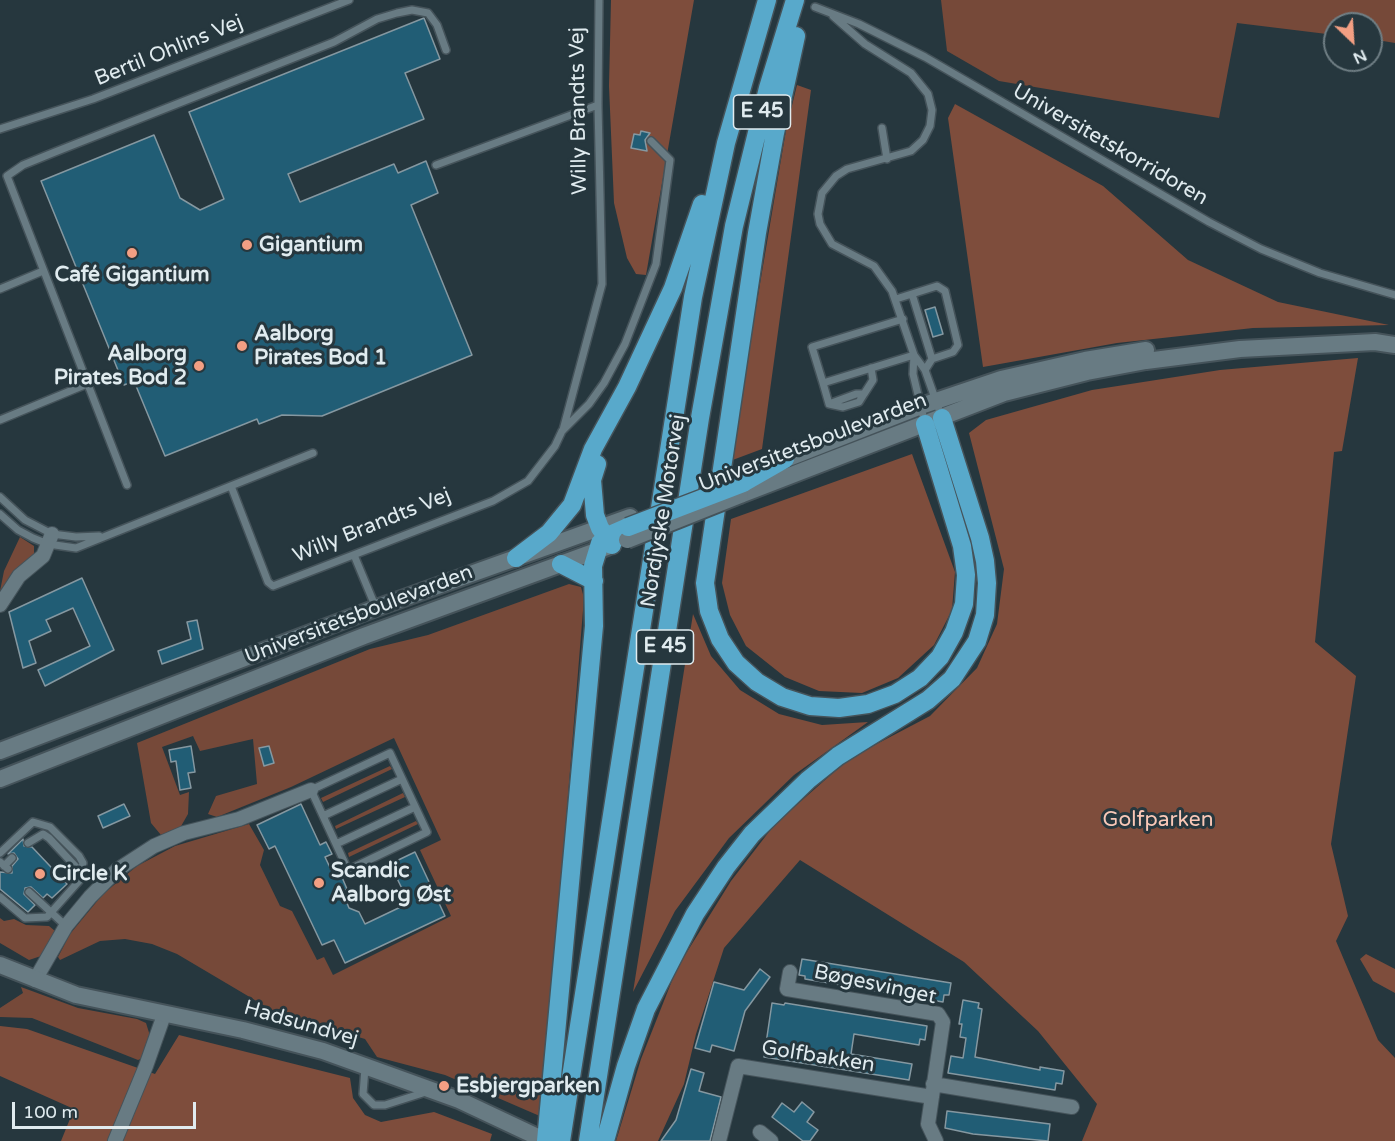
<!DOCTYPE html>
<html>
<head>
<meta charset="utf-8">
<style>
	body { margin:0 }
	#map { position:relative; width:1395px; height:1141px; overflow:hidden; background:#26373e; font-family:"Varela Round",sans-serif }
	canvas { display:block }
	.north { position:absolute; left:1323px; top:12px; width:60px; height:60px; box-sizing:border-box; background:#26373e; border:2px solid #707f85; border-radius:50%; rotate:155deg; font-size:16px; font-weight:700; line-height:24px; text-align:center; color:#e0ebef }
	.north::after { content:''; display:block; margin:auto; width:21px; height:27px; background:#f39f83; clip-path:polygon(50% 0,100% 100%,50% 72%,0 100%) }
	.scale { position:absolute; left:12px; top:1102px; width:184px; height:27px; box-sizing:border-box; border:3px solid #e0ebef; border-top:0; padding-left:8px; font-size:18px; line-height:21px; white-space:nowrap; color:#e0ebef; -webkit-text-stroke:4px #26373e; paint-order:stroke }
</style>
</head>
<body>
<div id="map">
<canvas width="1395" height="1141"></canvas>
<div class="north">N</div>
<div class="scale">100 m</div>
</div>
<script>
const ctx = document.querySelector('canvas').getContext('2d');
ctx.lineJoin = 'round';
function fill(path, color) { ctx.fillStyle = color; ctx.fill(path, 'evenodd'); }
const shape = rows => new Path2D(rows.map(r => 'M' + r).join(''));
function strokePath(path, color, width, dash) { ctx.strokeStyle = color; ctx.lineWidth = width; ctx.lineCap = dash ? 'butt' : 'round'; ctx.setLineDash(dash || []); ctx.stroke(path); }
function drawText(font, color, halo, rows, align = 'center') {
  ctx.font = font + ' "Varela Round",sans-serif'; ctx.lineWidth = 6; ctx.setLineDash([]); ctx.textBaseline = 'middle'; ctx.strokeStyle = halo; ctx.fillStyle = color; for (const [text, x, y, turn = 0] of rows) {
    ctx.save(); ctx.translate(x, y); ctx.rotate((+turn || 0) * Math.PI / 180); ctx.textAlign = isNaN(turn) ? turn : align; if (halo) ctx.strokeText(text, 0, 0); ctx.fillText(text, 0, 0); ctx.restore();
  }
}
const green = shape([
	[941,0,1395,0,1395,43,1371,39,1371,24,1335,24,1335,35,1237,23,1219,118,999,81,947,51],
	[20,537,34,546,34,557,11,576,0,591,4,571],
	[569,584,581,587,584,598,542,1117,445,1075,377,1057,365,1039,275,1012,177,954,152,944,125,939,100,941,60,960,58,957,70,934,103,894,137,866,175,846,249,824,264,850,260,865,280,906,292,911,317,960,324,957,333,975,451,916,420,850,441,840,394,738,291,787,217,817,208,814,216,796,257,784,253,739,200,751,193,736,162,747,180,795,189,792,188,814,180,828,161,835,151,823,137,743,370,649,428,635],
	[390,766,392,769,323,802,321,798],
	[403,793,405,797,336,829,335,826],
	[416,821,418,824,349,857,348,853],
	[0,918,4,921,14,919,26,925,49,926,55,931,41,956,29,960,0,943],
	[21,987,78,1008,137,1019,146,1023,151,1039,143,1058,138,1060,32,1018,0,1017,0,1008,23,993]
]);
const forest = shape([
	[611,0,694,0,646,275,636,274,627,258,614,203,609,86],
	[797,85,811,90,762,449,730,461,786,130],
	[955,104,1103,186,1188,260,1278,302,1389,325,1253,328,1117,343,983,367,948,118],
	[1358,358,1342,451,1334,452,1315,642,1356,676,1331,844,1348,916,1336,941,1378,1040,1395,1058,1395,1141,1082,1141,1097,1104,1038,1031,964,962,800,860,724,948,696,1034,684,1084,658,1141,616,1141,641,1059,677,968,731,881,775,824,850,758,930,716,977,668,997,624,1004,569,969,433,986,420,1092,390,1220,370],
	[912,454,955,572,952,610,934,645,898,678,862,693,819,691,785,677,746,646,730,615,722,583,731,519],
	[693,614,711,656,740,690,779,714,822,725,868,722,794,775,729,838,675,911,633,992],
	[1366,954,1395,969,1395,993,1373,981,1360,959],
	[0,1026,27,1029,155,1074,179,1035,350,1078,353,1098,365,1115,381,1122,434,1112,492,1134,490,1141,61,1141,74,1109,0,1076]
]);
const building = shape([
	[424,18,440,59,405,73,424,119,288,174,300,202,394,164,398,173,426,161,438,193,411,205,472,355,322,416,282,415,259,424,257,419,165,456,134,381,124,385,41,181,154,135,180,198,200,210,224,199,189,112,424,18],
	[641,131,650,133,645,140,647,151,631,148,634,134,640,135,641,131],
	[935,307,943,334,933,337,925,310,935,307],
	[82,578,114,650,45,686,38,670,90,646,73,608,46,620,51,631,29,641,36,663,23,668,9,612,82,578],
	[197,620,203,649,162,664,158,651,191,639,187,622,197,620],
	[191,746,195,772,188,773,191,788,180,790,176,761,171,762,169,750,191,746],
	[269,746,274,763,264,766,259,748,269,746],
	[124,804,130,816,103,828,98,816,124,804],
	[301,804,320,845,326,842,332,854,325,857,335,878,341,875,347,889,342,891,349,908,359,912,365,924,409,903,390,864,415,852,445,916,345,963,334,940,322,945,275,846,269,849,257,825,301,804],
	[23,839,24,846,32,847,67,884,52,898,47,894,43,898,31,887,25,888,24,894,35,905,28,912,0,889,0,872,12,873,12,866,18,859,14,853,8,854,23,839],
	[802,959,951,983,949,995,944,995,943,1002,805,979,805,976,799,975,802,959],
	[760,969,770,977,745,1011,734,1051,712,1045,710,1052,695,1048,714,982,744,990,760,969],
	[963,1000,979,1003,978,1008,982,1009,975,1057,1040,1070,1040,1067,1064,1071,1062,1084,1056,1083,1055,1090,948,1073,951,1056,963,1058,966,1038,960,1037,962,1024,959,1024,963,1000],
	[772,1003,784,1005,785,1003,927,1026,925,1040,920,1039,919,1045,854,1034,851,1054,912,1064,909,1080,764,1057,772,1003],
	[691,1069,704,1073,699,1091,721,1097,710,1141,661,1141,676,1120,691,1069],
	[802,1102,814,1112,807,1122,818,1130,810,1141,803,1141,772,1117,782,1103,794,1112,802,1102],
	[947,1111,1050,1124,1048,1141,973,1134,945,1128,947,1111]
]);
const service = shape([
	[815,7,859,24,925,57,1209,222,1261,249,1320,273,1395,295],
	[833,16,865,44,911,73,928,94,932,110,930,126,923,140,911,151,847,169,836,176,822,193,818,214,820,224,832,244,874,266,892,291,914,355,913,374,925,424],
	[882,128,887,159],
	[0,129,93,99,349,0],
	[436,165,598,105],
	[0,289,43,271],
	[912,294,932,359],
	[896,299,937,286,945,291,958,345,953,352,932,359,925,370],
	[903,319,812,347,823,383,914,355],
	[914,355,925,370,942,418],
	[823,383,829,404,856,394,864,394,873,380,871,368],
	[829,404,843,407,859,402,864,394],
	[0,420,87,384],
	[563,430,602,284,598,105,599,0],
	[127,485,7,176,23,165,55,152,334,42,377,19,397,13,412,10,428,13,437,25,446,50],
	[231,486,268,582,273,586,493,501,528,481,555,446,562,431,589,404,604,383,625,344,656,264,670,160,651,141],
	[0,497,25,520,52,534,76,537,99,536],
	[0,514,18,530,33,538,48,544,76,548,313,453],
	[354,555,376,608],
	[390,753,427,832,348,870,311,790,390,753],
	[323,816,402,779],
	[28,843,43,834,49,838,76,867,76,880],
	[336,844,415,807],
	[0,853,33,822,50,827,79,856,83,863,79,881,47,917,25,918,0,897],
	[0,862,8,869],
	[4,866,12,858],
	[29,892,66,926],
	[365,1068,363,1094,374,1105,385,1105,426,1092]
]);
const minor = shape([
	[0,605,19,576,43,556,52,534],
	[790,972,787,989,938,1014,943,1022,928,1124,936,1141],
	[35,980,66,926,90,897,117,870,154,846,184,833,239,819,311,790],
	[933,1084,1072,1107],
	[760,1132,771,1141],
	[115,1141,146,1066,164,1015],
	[719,1141,738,1066,932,1097]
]);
const tertiary = shape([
	[0,965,76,995,243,1030,323,1051,459,1100,546,1141]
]);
const secondary = shape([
	[773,464,921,406,1001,379,1085,360,1146,350],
	[740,495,1004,393,1087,372,1146,361,1240,349,1375,342,1395,345],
	[0,751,376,608,630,517],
	[0,779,364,636,607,547]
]);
const motorway = shape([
	[796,36,775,133,757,233,705,583,709,611,720,639,736,663,757,682,782,697,810,706,839,708,868,704,895,694,920,678,940,657,954,632,964,604,966,575,962,546,925,424],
	[597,464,592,480,595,515,600,528,612,545],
	[743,483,785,459],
	[516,558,549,533,572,505,593,449,627,387,673,288,702,204],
	[561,564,594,581],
	[546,1141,594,626,593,566,600,543,612,534,628,527],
	[561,1141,693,297,726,143,767,0],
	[588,1141,700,418,734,226,768,88,795,0],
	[605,1141,626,1066,646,1009,695,914,726,867,752,834,808,780,838,756,928,700,952,679,977,641,985,615,987,583,985,561,980,538,942,418]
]);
const secondaryBridge = shape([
	[627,540,740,495]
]);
const motorwayBridge = shape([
	[628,527,743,483]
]);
const markers = [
	[247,245,6,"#f39f83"],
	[132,253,6,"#f39f83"],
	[242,346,6,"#f39f83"],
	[199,366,6,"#f39f83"],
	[40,874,6,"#f39f83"],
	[319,883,6,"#f39f83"],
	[444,1086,6,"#f39f83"]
];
const shields = [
	[762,112,57],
	[665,647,57]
];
const shieldNames = [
	["E 45",762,112],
	["E 45",665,647]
];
const streetNames = [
	["Bertil Ohlins Vej",169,51,-22],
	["Willy Brandts Vej",579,111,-91],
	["Universitetskorridoren",1110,145,30],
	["Universitetsboulevarden",813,443,-21],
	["Nordjyske Motorvej",664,511,-81],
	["Willy Brandts Vej",372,526,-22],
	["Universitetsboulevarden",359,615,-21],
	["Bøgesvinget",875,985,12],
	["Hadsundvej",301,1024,16],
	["Golfbakken",818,1057,9]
];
const poiNames = [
	["Gigantium",259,245],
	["Café Gigantium",132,275,"center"],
	["Aalborg",254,334],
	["Pirates Bod 1",254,358],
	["Aalborg",187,354,"right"],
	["Pirates Bod 2",187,378,"right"],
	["Scandic",331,871],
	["Aalborg Øst",331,895],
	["Circle K",52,874],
	["Esbjergparken",456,1086]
];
const parkNames = [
	["Golfparken",1158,820]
];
fill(green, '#764939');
fill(forest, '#7e4d3c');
fill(building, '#215d75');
strokePath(building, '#8598a1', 1.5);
strokePath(service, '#45535a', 10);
strokePath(minor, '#45535a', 16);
strokePath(tertiary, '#45535a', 20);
strokePath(secondary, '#45535a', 20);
strokePath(motorway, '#45535a', 21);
strokePath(service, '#687b83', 7);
strokePath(minor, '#687b83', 14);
strokePath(tertiary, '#687b83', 16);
strokePath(secondary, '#687b83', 16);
strokePath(motorway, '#58a9cb', 18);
strokePath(secondaryBridge, '#45535a', 20, []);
strokePath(motorwayBridge, '#45535a', 21, []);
strokePath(secondaryBridge, '#687b83', 16);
strokePath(motorwayBridge, '#58a9cb', 18);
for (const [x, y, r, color] of markers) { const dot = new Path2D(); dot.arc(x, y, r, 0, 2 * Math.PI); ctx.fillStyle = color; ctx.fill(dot); strokePath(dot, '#26373e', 2); }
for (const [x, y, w] of shields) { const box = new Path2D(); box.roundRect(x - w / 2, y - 17, w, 34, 4.5); ctx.fillStyle = '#26373e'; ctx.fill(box); strokePath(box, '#e0ebef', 1.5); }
drawText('bold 20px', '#e0ebef', null, shieldNames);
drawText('21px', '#e0ebef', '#26373e', streetNames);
drawText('bold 21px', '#e0ebef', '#26373e', poiNames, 'left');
drawText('21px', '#f9c8b7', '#26373e', parkNames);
</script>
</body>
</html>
